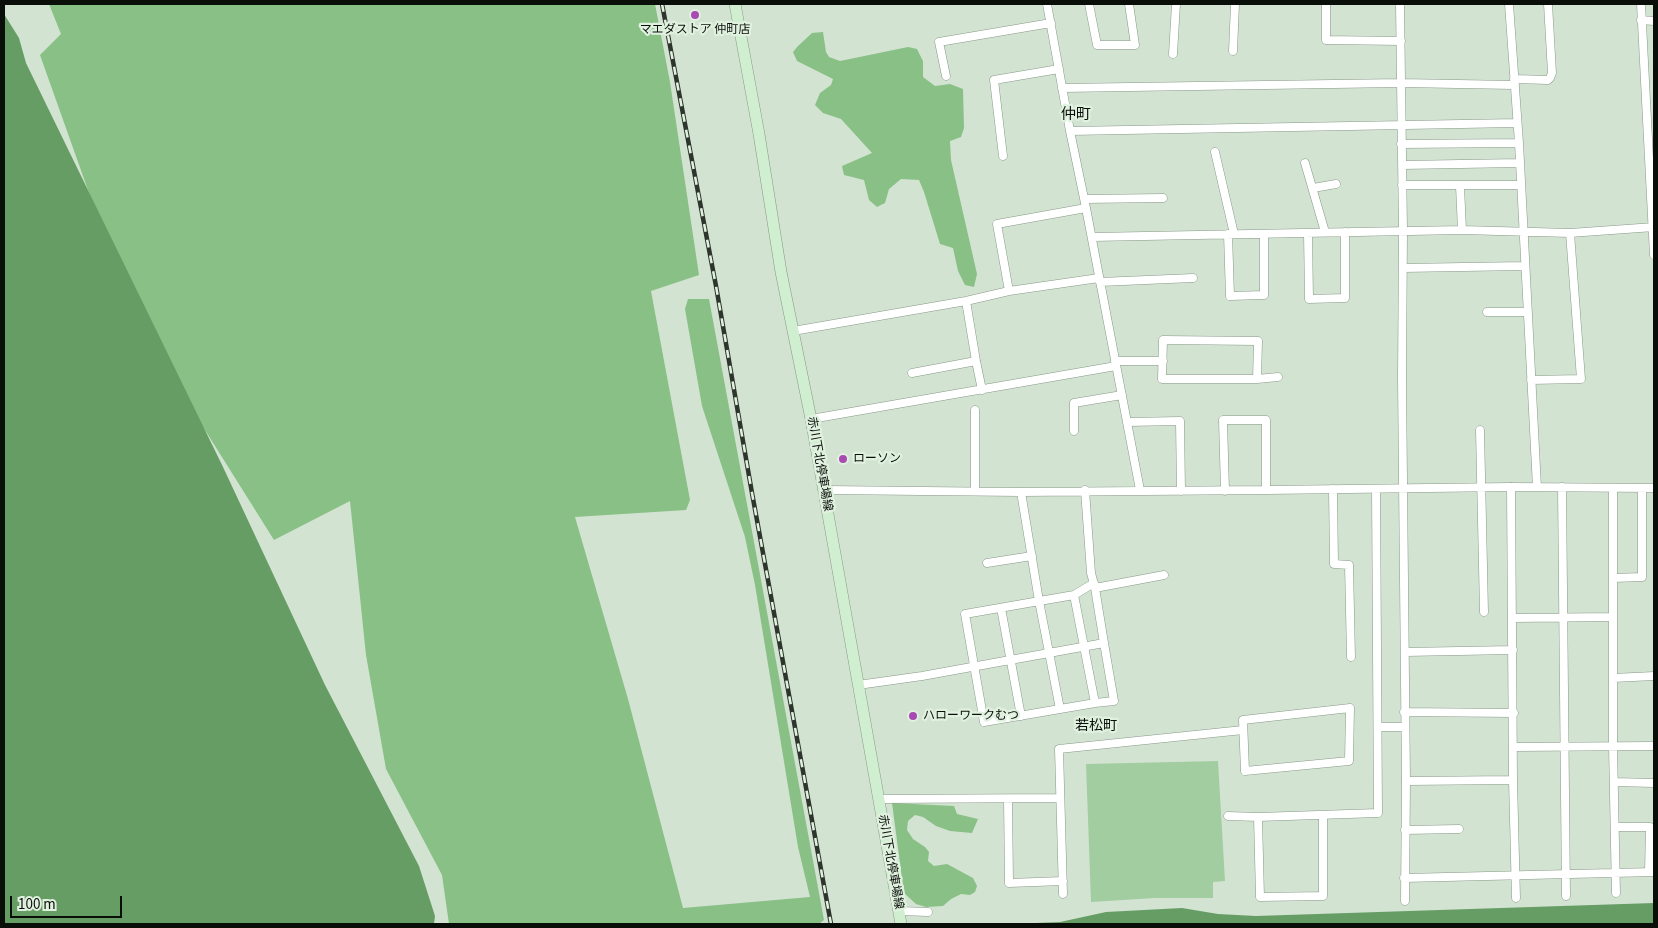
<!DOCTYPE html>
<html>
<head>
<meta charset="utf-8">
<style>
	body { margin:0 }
	#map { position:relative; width:1658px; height:928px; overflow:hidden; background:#d3e3d2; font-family:"Source Sans 3",sans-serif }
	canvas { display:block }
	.frame { position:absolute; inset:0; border:5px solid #090e08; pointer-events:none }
	.scale { position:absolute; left:10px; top:896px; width:112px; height:22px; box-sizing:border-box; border:2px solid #090e08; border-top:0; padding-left:6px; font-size:15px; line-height:18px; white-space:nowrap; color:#090e08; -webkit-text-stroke:4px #e0f1df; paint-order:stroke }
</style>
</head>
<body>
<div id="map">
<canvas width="1658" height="928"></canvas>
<div class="frame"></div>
<div class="scale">100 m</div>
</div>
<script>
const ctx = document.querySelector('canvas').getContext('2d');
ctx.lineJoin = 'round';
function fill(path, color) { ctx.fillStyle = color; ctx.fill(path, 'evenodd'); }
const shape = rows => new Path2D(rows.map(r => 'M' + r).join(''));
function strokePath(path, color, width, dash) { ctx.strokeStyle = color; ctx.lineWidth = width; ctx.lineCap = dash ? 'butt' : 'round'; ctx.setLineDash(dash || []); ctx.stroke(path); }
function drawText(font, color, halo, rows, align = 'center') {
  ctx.font = font + ' "Source Sans 3","Noto Sans JP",sans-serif'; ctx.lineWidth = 4.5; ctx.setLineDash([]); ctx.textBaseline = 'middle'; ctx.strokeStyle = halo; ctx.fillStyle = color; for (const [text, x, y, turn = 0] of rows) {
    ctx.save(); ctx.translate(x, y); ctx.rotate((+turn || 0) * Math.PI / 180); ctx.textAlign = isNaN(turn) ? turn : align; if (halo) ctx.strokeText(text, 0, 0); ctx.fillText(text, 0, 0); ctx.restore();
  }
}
const green = shape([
	[1218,761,1225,881,1213,882,1213,898,1155,898,1091,902,1086,764]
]);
const forest = shape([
	[49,4,655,4,670,82,699,275,651,291,690,500,686,510,575,517,628,699,683,908,810,897,798,847,755,585,745,537,702,406,685,309,688,299,709,299,824,920,819,924,449,924,442,875,386,769,366,655,350,501,274,540,173,379,121,283,40,55,61,34],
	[823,32,826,52,829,57,840,61,908,47,917,49,923,61,923,77,935,86,950,84,963,89,964,128,961,137,950,141,951,160,977,274,974,287,965,285,958,271,953,248,940,244,924,192,919,180,901,179,889,189,885,203,877,207,869,200,864,180,844,175,842,166,872,153,841,119,823,113,815,105,820,93,831,85,833,79,797,61,793,52,798,46,812,33],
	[892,803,954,806,957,814,978,819,972,833,950,831,936,826,923,817,915,815,908,821,907,830,913,839,925,847,929,852,928,861,934,866,947,864,973,878,977,886,975,892,970,895,961,894,951,899,943,906,926,907,916,904,904,893]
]);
const water = shape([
	[4,14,19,38,26,63,223,467,325,685,419,866,435,916,434,924,4,924],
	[1654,903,1654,924,1011,924,1060,922,1106,912,1182,908,1218,914,1256,916]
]);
const street = shape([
	[1047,4,1070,131,1086,208,1140,490],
	[1089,4,1097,45,1135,45,1129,4],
	[1326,4,1326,40,1401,41],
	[1400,4,1403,231,1402,380,1406,781,1405,901],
	[1509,4,1519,143,1537,487],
	[1641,4,1654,255],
	[1641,20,1654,21],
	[1233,51,1235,4],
	[1173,54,1176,4],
	[946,76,939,42,1051,23],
	[1514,79,1548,80,1550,78,1552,73,1548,4],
	[1062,88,1401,83,1514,85],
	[1070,131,1517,123],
	[1401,144,1519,143],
	[1215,152,1234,234],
	[1003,156,994,80,1059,69],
	[1305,163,1325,232],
	[1402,165,1519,163],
	[1402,185,1520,185],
	[1460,186,1462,230],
	[1313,188,1336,184],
	[1085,199,1163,198],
	[1308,233,1309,299,1345,298,1345,232],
	[1228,234,1230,296,1264,295,1264,234],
	[1092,237,1462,230,1570,233,1654,227],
	[1403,268,1524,266],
	[1100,282,1193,278],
	[1009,291,997,224,1086,208],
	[966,301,976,361,982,390],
	[1487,312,1527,312],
	[793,331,966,301,1009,291,1099,278],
	[1115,361,1163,361],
	[912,373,976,361],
	[1257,379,1258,341,1163,340,1162,379,1257,379,1278,377],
	[1531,380,1581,379,1570,233],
	[975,410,975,491],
	[811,419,1116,366],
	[1127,422,1180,421,1181,491],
	[1480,430,1484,612],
	[1074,431,1074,403,1122,395],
	[1511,487,1513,780,1516,898],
	[1562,487,1566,896],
	[1613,488,1613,746,1616,893],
	[1333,489,1334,564,1349,565,1351,657],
	[824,490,1021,492,1266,490,1511,487,1654,488],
	[1225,491,1223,420,1266,420,1266,490],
	[1021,492,1039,601,1060,709],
	[987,563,1032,556],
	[1613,578,1642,577,1642,488],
	[1095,588,1164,575],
	[1074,595,1094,583],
	[1001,608,1021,716],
	[1513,618,1613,617],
	[1405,652,1513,650],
	[1613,678,1654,676],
	[858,685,922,676,1104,643,1095,588,1091,573,1085,490],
	[1095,703,1074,595,965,614,984,722,1095,703,1114,701,1104,643],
	[1350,708,1349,761,1245,771,1243,720,1350,708],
	[1404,712,1514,713],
	[1378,727,1404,727],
	[1513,747,1654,746],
	[1406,781,1513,780],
	[1614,782,1654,783],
	[879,799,1060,798],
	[1008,799,1009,883,1063,881],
	[1228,816,1258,817,1378,813,1376,489],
	[1258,817,1260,897,1323,896,1323,815],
	[1615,827,1650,827,1649,872],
	[1405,830,1459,829],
	[1404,878,1654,872],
	[1063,894,1059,749,1243,730],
	[899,911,928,912]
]);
const secondary = shape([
	[735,4,759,134,781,272,811,419,901,924]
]);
const rail = shape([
	[662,4,716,286,752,493,831,924]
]);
const markers = [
	[695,15,5,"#a94ab3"],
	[843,459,5,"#a94ab3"],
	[913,716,5,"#a94ab3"]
];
const poiNames = [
	["マエダストア 仲町店",695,30,"center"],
	["ローソン",853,459],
	["ハローワークむつ",923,716]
];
const streetNames = [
	["赤川下北停車場線",819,464,80],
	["赤川下北停車場線",890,862,80]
];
const neighbourhoodNames = [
	["若松町",1096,727]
];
const quarterNames = [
	["仲町",1076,116]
];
fill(green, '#a2cda1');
fill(forest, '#88c086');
fill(water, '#669d65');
strokePath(street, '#889888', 9);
strokePath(secondary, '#889888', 12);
strokePath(street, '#fff', 8);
strokePath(secondary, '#d0eed0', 11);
strokePath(rail, '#2e352d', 4.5);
strokePath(rail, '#e0f1df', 2.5, [8]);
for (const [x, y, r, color] of markers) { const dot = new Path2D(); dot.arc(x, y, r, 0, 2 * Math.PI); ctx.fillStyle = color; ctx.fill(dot); strokePath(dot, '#e0f1df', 2); }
drawText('12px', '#090e08', '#e0f1df', poiNames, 'left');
drawText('12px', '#090e08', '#e0f1df', streetNames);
drawText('14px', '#090e08', '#e0f1df', neighbourhoodNames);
drawText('15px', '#090e08', '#e0f1df', quarterNames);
</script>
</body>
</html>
